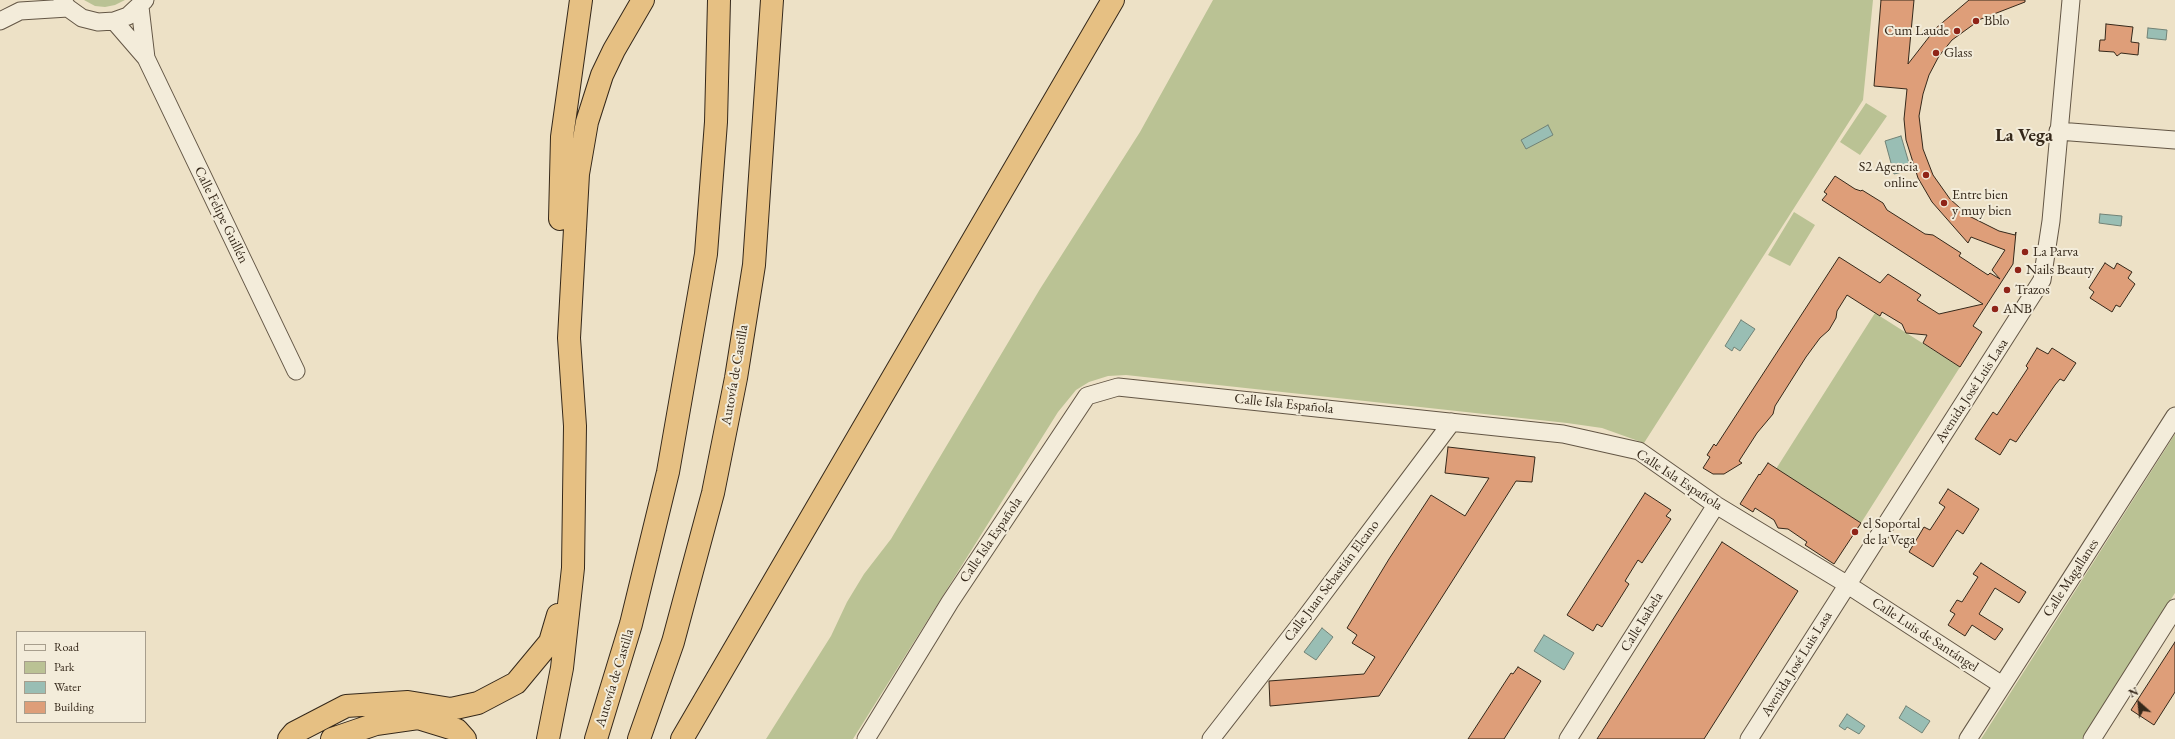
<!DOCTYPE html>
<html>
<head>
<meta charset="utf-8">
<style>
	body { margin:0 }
	#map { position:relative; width:2175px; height:739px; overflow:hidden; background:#ede1c6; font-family:"EB Garamond",serif }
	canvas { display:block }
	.legend { position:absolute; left:16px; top:631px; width:130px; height:92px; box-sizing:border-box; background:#f3ecda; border:1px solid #a79e8d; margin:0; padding:5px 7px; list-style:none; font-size:12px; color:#35281a }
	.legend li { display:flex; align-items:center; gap:8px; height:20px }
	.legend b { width:20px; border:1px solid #a79e8d }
	.north { position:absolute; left:2119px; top:683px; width:40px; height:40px; -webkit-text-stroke:3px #f3ecda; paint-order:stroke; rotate:333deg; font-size:11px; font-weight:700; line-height:16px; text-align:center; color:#35281a }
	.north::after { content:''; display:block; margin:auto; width:14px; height:18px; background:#35281a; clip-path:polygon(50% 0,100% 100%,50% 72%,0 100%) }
</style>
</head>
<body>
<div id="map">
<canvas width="2175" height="739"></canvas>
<ul class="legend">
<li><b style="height:5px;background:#f3ecda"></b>Road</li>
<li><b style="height:11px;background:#bac294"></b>Park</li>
<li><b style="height:11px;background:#99beb4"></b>Water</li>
<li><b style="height:11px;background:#de9e79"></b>Building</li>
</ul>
<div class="north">N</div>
</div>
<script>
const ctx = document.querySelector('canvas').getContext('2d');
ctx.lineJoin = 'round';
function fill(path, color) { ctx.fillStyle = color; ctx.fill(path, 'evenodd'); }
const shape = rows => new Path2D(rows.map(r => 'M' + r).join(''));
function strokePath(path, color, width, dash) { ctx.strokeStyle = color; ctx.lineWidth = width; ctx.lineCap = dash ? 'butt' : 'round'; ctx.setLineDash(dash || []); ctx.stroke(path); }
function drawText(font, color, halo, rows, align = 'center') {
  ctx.font = font + ' "EB Garamond",serif'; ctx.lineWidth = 4; ctx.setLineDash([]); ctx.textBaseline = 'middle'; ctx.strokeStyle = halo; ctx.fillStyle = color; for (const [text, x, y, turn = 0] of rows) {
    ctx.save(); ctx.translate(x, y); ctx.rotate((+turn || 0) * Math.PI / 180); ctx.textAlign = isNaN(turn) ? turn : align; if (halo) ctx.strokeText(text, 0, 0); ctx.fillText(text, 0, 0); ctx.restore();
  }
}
const green = shape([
	[84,0,125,0,115,5,105,7,95,6],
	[1213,0,1873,0,1863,100,1644,443,1602,428,1567,423,1126,375,1108,376,1089,382,1076,390,1058,412,853,739,766,739,831,636,847,602,864,574,891,539,1040,289,1140,132],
	[1866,103,1887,116,1860,155,1840,142],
	[1794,212,1815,225,1790,266,1768,255],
	[1875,313,1960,367,1861,523,1776,469],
	[2175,434,2175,593,2082,739,1981,739]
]);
const water = shape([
	[2148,28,2167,30,2166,40,2147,38,2148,28],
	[1548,125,1553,135,1526,149,1521,140,1548,125],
	[1901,136,1911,170,1894,174,1885,141,1901,136],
	[2100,214,2122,216,2121,226,2099,223,2100,214],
	[1741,320,1755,329,1740,351,1734,347,1732,351,1725,346,1741,320],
	[1322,628,1333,637,1316,660,1304,652,1322,628],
	[1544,635,1574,653,1564,670,1534,651,1544,635],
	[1906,706,1930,721,1922,733,1899,718,1906,706],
	[1847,714,1865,726,1859,734,1847,727,1845,730,1839,726,1847,714]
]);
const building = shape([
	[1881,0,1914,0,1908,64,1936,28,1969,0,2025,0,2025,2,1981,19,1952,40,1939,56,1929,75,1923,94,1919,116,1923,149,1933,175,1950,199,1969,216,1999,231,2015,235,2016,232,2013,264,1973,326,1982,332,1960,367,1923,343,1927,335,1906,333,1902,324,1882,312,1880,316,1847,295,1837,311,1836,318,1829,330,1820,338,1806,357,1775,406,1773,414,1757,433,1739,461,1742,463,1724,474,1713,474,1703,468,1710,457,1707,455,1714,444,1716,446,1839,257,1880,283,1888,274,1921,295,1917,300,1939,314,1983,304,1822,200,1827,194,1824,192,1835,176,1855,189,1861,191,1862,190,1883,203,1887,210,1925,234,1933,235,1961,253,1959,256,1988,275,1990,273,2000,279,1992,270,2005,250,1971,237,1968,243,1932,202,1918,178,1906,140,1904,119,1907,89,1874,86,1881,0],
	[2106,24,2133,27,2131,42,2139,43,2138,55,2121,53,2117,56,2114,52,2099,51,2100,40,2105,40,2106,24],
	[2105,263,2114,269,2117,263,2132,272,2128,278,2135,284,2120,307,2116,305,2112,312,2090,298,2094,292,2089,288,2105,263],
	[2037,348,2048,354,2052,348,2076,363,2064,381,2060,379,2055,385,2016,442,2010,439,2000,455,1975,439,1993,412,1997,415,2028,368,2026,366,2037,348],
	[1448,447,1535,457,1532,482,1516,481,1379,696,1270,706,1269,681,1364,674,1375,657,1352,643,1357,635,1347,628,1389,559,1431,495,1465,516,1489,478,1445,473,1448,447],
	[1768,463,1861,523,1834,564,1805,545,1807,542,1788,529,1778,528,1774,520,1755,508,1753,512,1740,504,1759,474,1760,475,1768,463],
	[1948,489,1979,509,1963,534,1957,530,1933,567,1909,552,1924,527,1930,530,1945,507,1939,503,1948,489],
	[1645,493,1671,510,1666,516,1671,519,1642,563,1638,560,1625,581,1629,584,1602,627,1597,624,1593,631,1567,615,1645,493],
	[1722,542,1798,591,1704,739,1597,739,1722,542],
	[1981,563,2026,592,2019,603,1995,588,1979,614,2003,629,1995,640,1972,625,1965,636,1948,625,1955,614,1950,611,1957,600,1962,602,1978,577,1973,574,1981,563],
	[2175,642,2175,692,2154,725,2131,710,2175,642],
	[1518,667,1541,681,1504,739,1468,739,1511,673,1513,674,1518,667]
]);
const minor = shape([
	[62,0,68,8,82,18,98,22,114,21,128,16,145,0],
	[140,7,146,58],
	[0,21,20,11,68,8],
	[114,21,146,58,296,371],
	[2058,131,2175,140],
	[866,739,950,602,1087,396,1118,387,1563,434,1639,451,1716,505,1848,585,2002,685],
	[1211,739,1302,622,1452,422],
	[1568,739,1716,505],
	[1749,739,2042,280,2051,221,2071,0],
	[1968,739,2175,416],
	[2092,739,2175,608]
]);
const highway = shape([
	[560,219,562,137,581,0],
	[289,739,294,733,346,706,408,702,451,709,478,703,516,683,550,642,558,615],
	[332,739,376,724,418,718,457,730,465,739],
	[548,739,562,668,573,568,575,426,569,338,578,174,587,122,602,75,614,50,643,0],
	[596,739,631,624,668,472,706,254,716,122,719,0],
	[639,739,673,642,713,493,736,378,754,265,772,0],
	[682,739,1113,0]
]);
const markers = [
	[1976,21,4,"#8f2418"],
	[1957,31,4,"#8f2418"],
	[1936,53,4,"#8f2418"],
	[1926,175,4,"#8f2418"],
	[1944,203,4,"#8f2418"],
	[2025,252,4,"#8f2418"],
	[2018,270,4,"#8f2418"],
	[2007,290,4,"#8f2418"],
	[1995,309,4,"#8f2418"],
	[1855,532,4,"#8f2418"]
];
const poiNames = [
	["Bblo",1984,21],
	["Cum Laude",1949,31,"right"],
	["Glass",1944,53],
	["S2 Agencia",1918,167,"right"],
	["online",1918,183,"right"],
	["Entre bien",1952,195],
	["y muy bien",1952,211],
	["La Parva",2033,252],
	["Nails Beauty",2026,270],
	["Trazos",2015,290],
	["ANB",2003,309],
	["el Soportal",1863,524],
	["de la Vega",1863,540]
];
const streetNames = [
	["Calle Felipe Guillén",221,215,64],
	["Autovía de Castilla",735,375,-80],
	["Avenida José Luis Lasa",1972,391,-57],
	["Calle Isla Española",1284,404,6],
	["Calle Isla Española",1679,480,33],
	["Calle Isla Española",991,540,-56],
	["Calle Magallanes",2071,578,-57],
	["Calle Juan Sebastián Elcano",1332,581,-53],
	["Calle Isabela",1642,622,-58],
	["Calle Luis de Santángel",1925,635,33],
	["Avenida José Luis Lasa",1797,664,-58],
	["Autovía de Castilla",615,678,-73]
];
const districtNames = [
	["La Vega",2024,136]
];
fill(green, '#bac294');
fill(water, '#99beb4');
strokePath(water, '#718276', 1);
fill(building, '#de9e79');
strokePath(building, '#35281a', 1);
strokePath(minor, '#635645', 19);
strokePath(highway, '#35281a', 24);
strokePath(minor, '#f3ecda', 17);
strokePath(highway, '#e6c083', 22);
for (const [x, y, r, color] of markers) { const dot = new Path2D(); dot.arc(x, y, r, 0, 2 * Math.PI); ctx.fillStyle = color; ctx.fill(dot); strokePath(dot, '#f3ecda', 1.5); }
drawText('14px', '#35281a', '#f3ecda', poiNames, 'left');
drawText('14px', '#35281a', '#f3ecda', streetNames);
drawText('bold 18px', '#35281a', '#f3ecda', districtNames);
</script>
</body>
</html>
